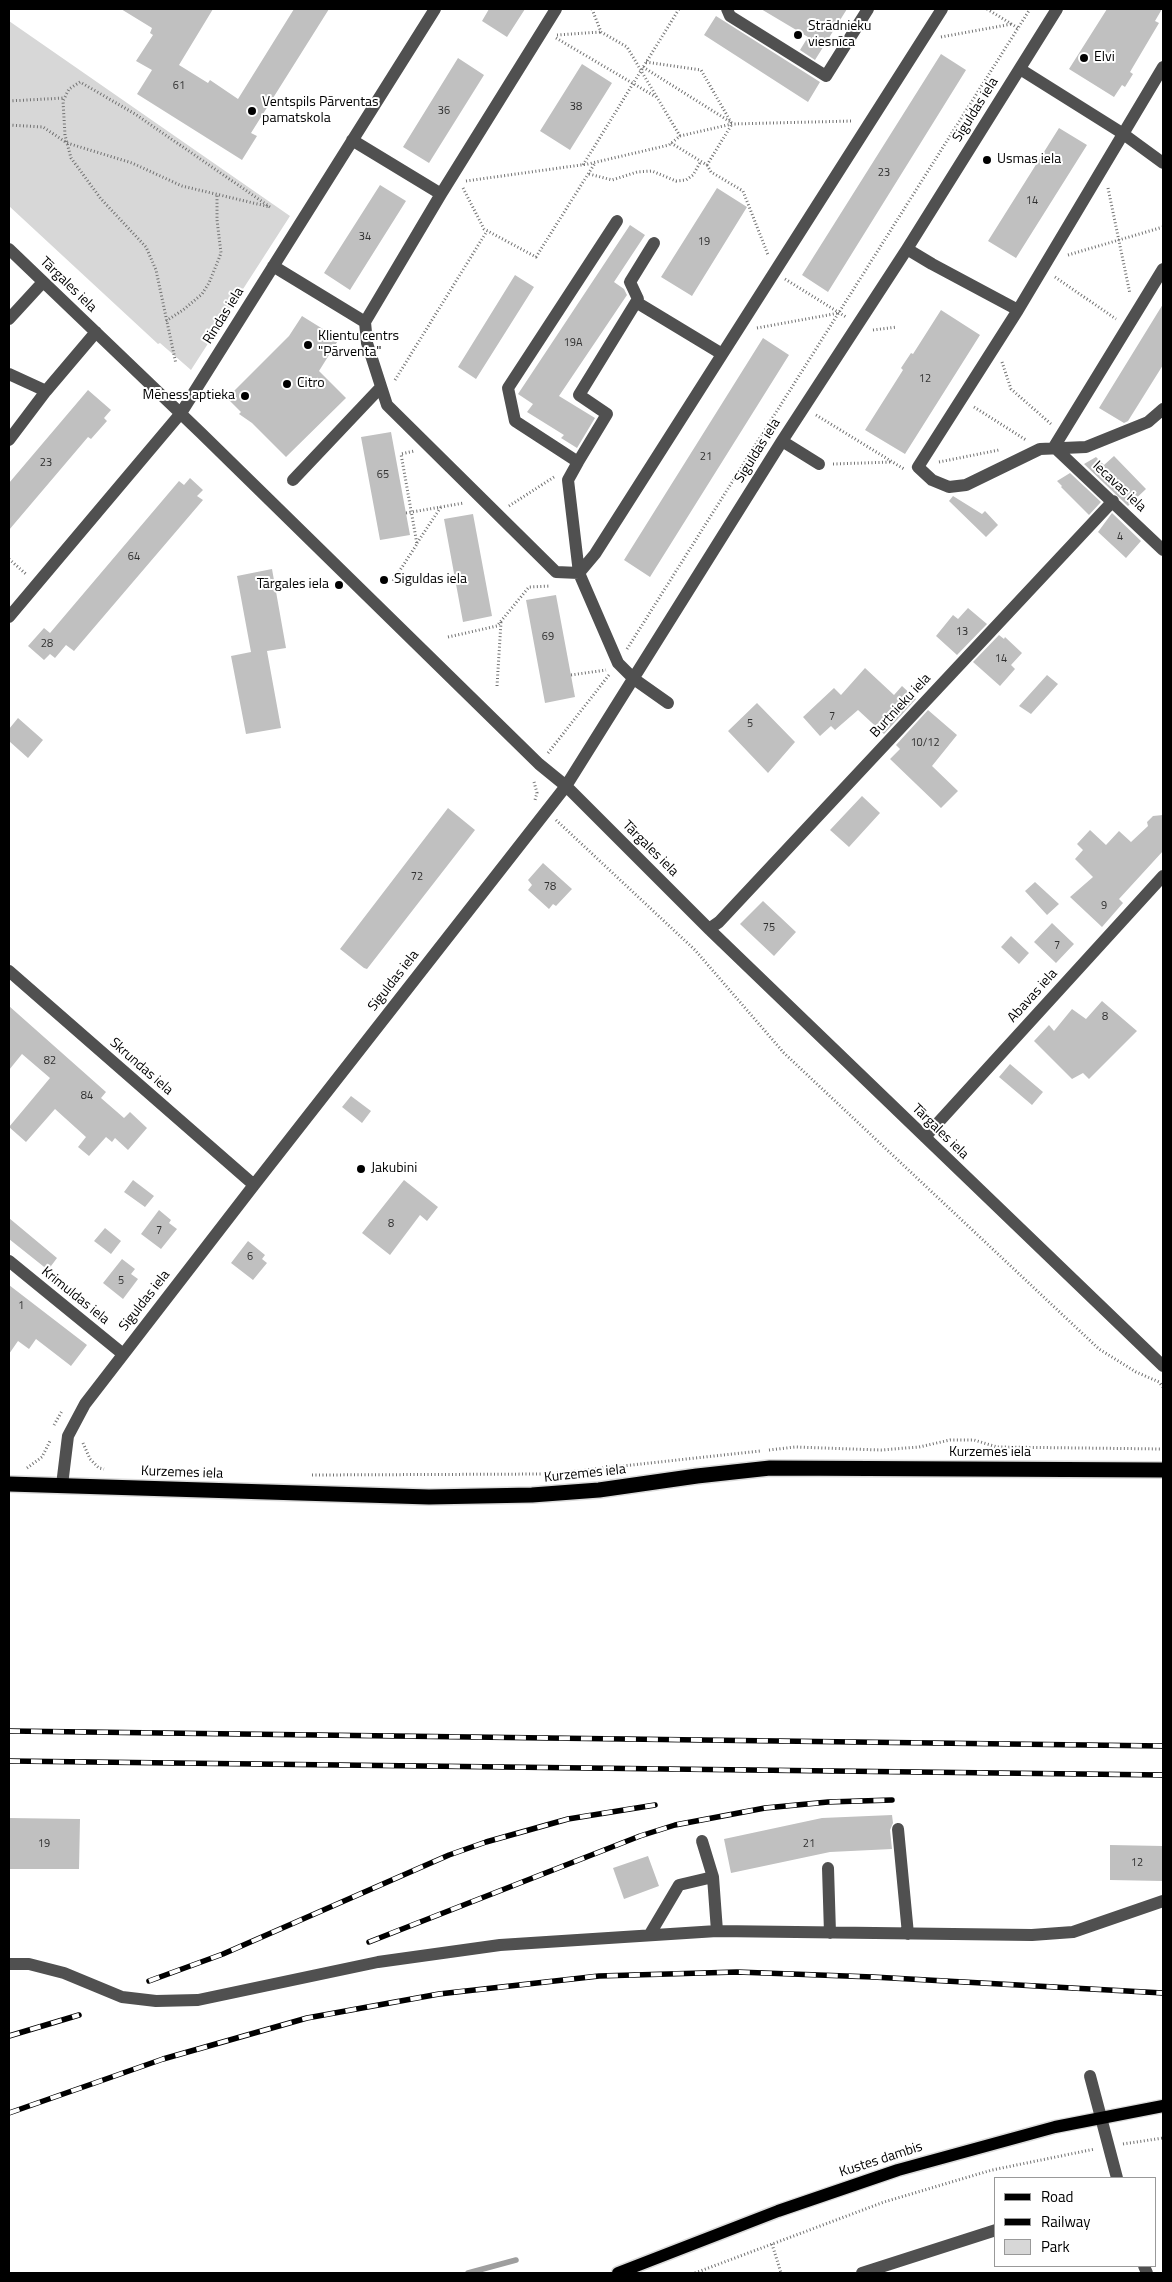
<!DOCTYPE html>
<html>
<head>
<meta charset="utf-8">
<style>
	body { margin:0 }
	#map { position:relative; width:1172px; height:2282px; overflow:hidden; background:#fff; font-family:"Titillium Web",sans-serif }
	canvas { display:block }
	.frame { position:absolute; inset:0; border:10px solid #000; pointer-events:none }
	.legend { position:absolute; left:994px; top:2177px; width:162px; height:90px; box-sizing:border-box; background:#fff; border:1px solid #999; margin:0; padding:6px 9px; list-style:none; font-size:15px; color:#000 }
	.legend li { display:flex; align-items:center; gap:10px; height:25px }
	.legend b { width:25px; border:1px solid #999 }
</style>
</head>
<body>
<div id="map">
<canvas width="1172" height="2282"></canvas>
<div class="frame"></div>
<ul class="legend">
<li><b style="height:6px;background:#000"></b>Road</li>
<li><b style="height:6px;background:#000"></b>Railway</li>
<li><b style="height:14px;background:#d7d7d7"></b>Park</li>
</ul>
</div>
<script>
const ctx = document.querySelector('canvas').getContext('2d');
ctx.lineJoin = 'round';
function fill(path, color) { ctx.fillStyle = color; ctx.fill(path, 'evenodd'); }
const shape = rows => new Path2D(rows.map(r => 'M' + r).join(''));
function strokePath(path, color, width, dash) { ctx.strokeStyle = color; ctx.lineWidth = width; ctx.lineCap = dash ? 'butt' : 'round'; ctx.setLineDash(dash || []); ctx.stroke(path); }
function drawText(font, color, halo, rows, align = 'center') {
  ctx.font = font + ' "Titillium Web",sans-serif'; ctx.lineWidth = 4; ctx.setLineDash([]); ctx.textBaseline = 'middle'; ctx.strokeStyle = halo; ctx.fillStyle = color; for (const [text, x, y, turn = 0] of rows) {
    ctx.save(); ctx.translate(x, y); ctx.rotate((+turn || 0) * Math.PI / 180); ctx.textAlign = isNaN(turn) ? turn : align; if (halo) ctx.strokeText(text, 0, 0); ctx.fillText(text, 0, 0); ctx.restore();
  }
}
const green = shape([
	[9,21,290,216,191,370,160,343,158,344,9,206]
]);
const stream = shape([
	[468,2273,516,2260]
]);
const building = shape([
	[121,9,213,9,179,65,208,83,210,80,238,99,294,9,329,9,251,133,257,136,242,160,137,94,152,70,136,61,153,35,150,33,152,28],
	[489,9,525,9,507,37,482,21],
	[761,9,847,9,815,60,800,50,808,37],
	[1107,9,1162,9,1155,21,1159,23,1130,72,1133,74,1125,87,1122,85,1114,97,1069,69],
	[716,16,820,82,808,102,704,35],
	[941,54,966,70,828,292,802,275],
	[458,58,484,75,429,163,403,147],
	[582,64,612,83,570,150,540,131],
	[1059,128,1087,145,1016,258,988,241],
	[380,185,406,201,350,290,324,273],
	[717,188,747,207,692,296,661,277],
	[630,225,645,235,614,282,624,289,627,295,559,396,595,418,577,448,561,438,564,435,527,412,533,404,518,394],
	[515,275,534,287,476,379,458,367],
	[1163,304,1163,365,1128,421,1124,423,1099,408],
	[941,310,980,335,905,454,865,430,903,370,901,368,911,353,913,354],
	[302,316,339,339,319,371,346,398,286,457,252,423,239,414,241,412,227,398,289,336],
	[763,338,789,355,650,577,624,560],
	[88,390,111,410,104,418,107,421,91,439,88,437,9,530,9,483],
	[391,432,410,535,380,540,361,437],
	[1114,456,1146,489,1128,506,1084,464,1096,457,1104,465],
	[1070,473,1101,502,1089,515,1061,487,1062,486,1057,481],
	[190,478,203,490,197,496,203,500,74,651,66,645,55,658,50,654,44,660,28,646,44,628,50,633,179,481,184,485],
	[953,496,982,514,985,511,998,525,986,537,949,501],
	[1112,513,1141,541,1126,558,1098,532],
	[473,514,492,616,463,622,444,519],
	[272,569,286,648,267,651,281,728,246,734,231,656,251,652,237,576],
	[556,595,575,697,545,703,526,600],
	[968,608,987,624,957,655,936,636,953,615,958,619],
	[999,635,1004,639,1005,637,1022,653,1011,665,1015,669,1000,686,973,662],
	[865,668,894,695,902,686,916,699,884,734,858,710,835,730,831,726,820,736,803,717,834,688,841,695],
	[1047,675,1058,684,1031,714,1019,706],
	[757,703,795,742,768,773,728,731],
	[928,710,957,735,932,766,958,791,941,808,890,759,900,749,896,745],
	[18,718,43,740,28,758,9,741,9,729],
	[862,796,880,813,849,847,830,830],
	[448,808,475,830,367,969,364,968,340,949],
	[1163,815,1163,851,1119,899,1123,903,1102,927,1070,897,1093,877,1075,859,1083,850,1077,844,1090,830,1106,845,1119,831,1131,842,1148,826,1147,822,1153,816],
	[543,863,572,889,556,906,553,904,549,909,528,890,532,885,528,880],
	[1035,882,1059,904,1047,915,1025,891],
	[763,901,796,932,774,956,740,924],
	[1052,923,1074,944,1056,963,1034,942],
	[1011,936,1029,953,1019,964,1001,947],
	[1102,1001,1137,1031,1089,1079,1083,1073,1072,1079,1034,1041,1049,1025,1054,1031,1072,1009,1086,1019],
	[9,1006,106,1092,101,1098,124,1118,130,1112,147,1128,128,1150,115,1138,112,1142,106,1137,89,1156,78,1147,86,1137,55,1109,26,1142,9,1127,50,1078,22,1054,9,1070],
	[1010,1064,1043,1092,1032,1105,999,1077],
	[351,1096,371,1111,362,1123,342,1107],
	[133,1180,154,1196,145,1207,124,1192],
	[404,1180,438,1207,427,1221,420,1215,390,1255,362,1233],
	[159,1210,171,1220,169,1223,177,1229,161,1249,141,1234],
	[9,1218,57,1258,48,1270,9,1239],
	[105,1228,121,1241,111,1254,94,1241],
	[248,1241,265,1255,262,1259,267,1263,253,1280,231,1263],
	[122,1259,135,1269,131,1274,138,1279,123,1299,103,1283],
	[9,1285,87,1345,71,1366,36,1339,29,1349,18,1341,9,1354],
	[892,1815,893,1823,890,1830,892,1849,830,1852,731,1873,724,1839,822,1818],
	[9,1818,80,1819,79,1869,9,1869],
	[1110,1845,1163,1846,1163,1881,1110,1880],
	[648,1856,659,1886,624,1899,613,1868]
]);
const path = shape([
	[592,9,601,32,627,47,680,136],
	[987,9,1018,28],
	[557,35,601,32],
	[941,37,1012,24],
	[556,38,656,97],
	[646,62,701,70,732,124],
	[643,67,732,123],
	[9,101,64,98],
	[9,125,43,127,67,143,132,163,182,186,270,207,135,114,80,82,69,89,63,101,65,135,67,143,71,158,101,199,146,247,156,270,176,364],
	[671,143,707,165,732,124],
	[583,165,679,9],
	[707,165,711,172,743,191,768,255],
	[589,174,612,180,637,172,652,171,676,181,686,180,693,175,701,161],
	[466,181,588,164,669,145,680,136,732,124,852,121],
	[463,188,484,229,536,257,595,163],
	[1108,188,1130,294],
	[1068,255,1163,227],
	[1055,277,1116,319],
	[785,279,846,317],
	[166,321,183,310,202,294,209,283,218,261,221,253,217,220,217,194],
	[757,328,839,313],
	[873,330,897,327],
	[1002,362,1011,389,1051,424],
	[395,380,487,231],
	[974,407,1026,440],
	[816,415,904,469],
	[939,462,999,450],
	[833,464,892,462],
	[509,506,554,477],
	[406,513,464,503],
	[417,543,441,507],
	[9,559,27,575],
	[393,581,417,544,401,454,414,451],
	[448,637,497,626,529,587,550,586],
	[627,649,1030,9],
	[571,675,606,670],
	[497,686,501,622],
	[548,753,609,675],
	[534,782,537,793,535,800],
	[556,820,695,950,784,1053,1099,1349,1136,1372,1159,1382,1163,1387],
	[54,1425,62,1411],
	[83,1443,90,1459,99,1468,104,1469],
	[769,1450,795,1447,881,1450,919,1447,950,1440,974,1440,997,1447,1163,1449],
	[27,1468,42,1457,50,1441],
	[312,1475,549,1474,760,1451],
	[1123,2144,1163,2138],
	[772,2244,781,2273],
	[695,2273,884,2202,992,2170,1095,2149]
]);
const minor = shape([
	[556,9,441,194,365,322,367,343,387,405,556,572,579,573,568,480,578,462,515,421,508,388,617,221],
	[727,9,730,16,826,76,868,9],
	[1163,67,1018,310,918,467,932,480,949,487,966,485,1040,449,1086,447,1148,422,1163,409],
	[1020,69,1122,133,1163,163],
	[352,140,441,194],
	[9,249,201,433,539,764,566,786,709,929,925,1137,1163,1366],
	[907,249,932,264,1018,310],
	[273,266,365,322],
	[1163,269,1054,447,1163,550],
	[636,302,722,354],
	[9,319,43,282],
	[9,374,46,391],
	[9,440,46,391,96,332],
	[782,441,819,464],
	[578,462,607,414,579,395,638,299,630,282,654,243],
	[293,480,381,387],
	[9,617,181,413,435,9],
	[668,703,634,679,618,663,579,573,595,554,942,9],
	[709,929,719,922,1113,501],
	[9,971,254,1185],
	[925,1137,1163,876],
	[9,1261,123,1354],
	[62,1485,68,1436,85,1404,254,1185,566,786,782,441,907,249,1057,9],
	[898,1829,908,1934],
	[702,1841,713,1877,717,1931],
	[828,1868,830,1933],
	[650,1934,679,1885,713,1877],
	[9,1964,29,1964,64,1973,122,1997,156,2001,198,2000,378,1962,500,1945,717,1931,1032,1935,1073,1932,1163,1901],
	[1090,2076,1117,2178],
	[1144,2266,1147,2273],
	[862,2273,996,2230]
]);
const major = shape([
	[618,2273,778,2211,898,2170,1055,2127,1163,2106]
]);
const highway = shape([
	[9,1484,429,1497,532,1495,599,1490,697,1476,770,1468,1163,1470]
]);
const rail = shape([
	[9,1731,1163,1746],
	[9,1761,1163,1775],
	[369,1942,640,1836,675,1825,765,1808,828,1802,892,1800],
	[149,1981,223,1954,449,1855,486,1842,568,1819,655,1805],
	[9,2036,79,2015],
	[9,2113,163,2059,307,2018,439,1994,599,1976,737,1972,873,1977,1163,1993]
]);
const markers = [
	[798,35,5,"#000"],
	[1084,58,5,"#000"],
	[252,111,5,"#000"],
	[987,160,5,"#000"],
	[308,345,5,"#000"],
	[287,384,5,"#000"],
	[245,396,5,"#000"],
	[384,580,5,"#000"],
	[339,585,5,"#000"],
	[361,1169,5,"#000"]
];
const numberNames = [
	["61",179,86],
	["38",576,107],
	["36",444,111],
	["23",884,173],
	["14",1032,201],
	["34",365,237],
	["19",704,242],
	["19A",573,343],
	["12",925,379],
	["21",706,457],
	["23",46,463],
	["65",383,475],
	["4",1120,537],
	["64",134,557],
	["13",962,632],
	["69",548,637],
	["28",47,644],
	["14",1001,659],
	["7",832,717],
	["5",750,724],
	["10/12",925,743],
	["72",417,877],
	["78",550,887],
	["9",1104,906],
	["75",769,928],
	["7",1057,946],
	["8",1105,1017],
	["82",50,1061],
	["84",87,1096],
	["8",391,1224],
	["7",159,1231],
	["6",250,1257],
	["5",121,1281],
	["1",21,1306],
	["19",44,1844],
	["21",809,1844],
	["12",1137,1863]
];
const poiNames = [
	["Strādnieku",808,27],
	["viesnīca",808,43],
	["Elvi",1094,58],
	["Ventspils Pārventas",262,103],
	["pamatskola",262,119],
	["Usmas iela",997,160],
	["Klientu centrs",318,337],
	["\"Pārventa\"",318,353],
	["Citro",297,384],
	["Mēness aptieka",235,396,"right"],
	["Siguldas iela",394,580],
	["Tārgales iela",329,585,"right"],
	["Jakubini",371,1169]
];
const streetNames = [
	["Siguldas iela",976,110,-58],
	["Tārgales iela",68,285,44],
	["Rindas iela",224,316,-58],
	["Siguldas iela",758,451,-58],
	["Iecavas iela",1119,487,43],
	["Burtnieku iela",901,706,-47],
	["Tārgales iela",650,849,45],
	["Siguldas iela",394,981,-52],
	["Abavas iela",1033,996,-48],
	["Skrundas iela",141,1067,41],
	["Tārgales iela",940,1132,44],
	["Krimuldas iela",75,1296,39],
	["Siguldas iela",145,1301,-52],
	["Kurzemes iela",990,1453],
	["Kurzemes iela",182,1473,2],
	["Kurzemes iela",585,1474,-6],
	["Kustes dambis",881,2160,-18]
];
fill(green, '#d7d7d7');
strokePath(stream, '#9e9e9e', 5.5);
fill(building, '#c0c0c0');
strokePath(major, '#dbdbdb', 15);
strokePath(highway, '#dbdbdb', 18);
strokePath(path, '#727272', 3, [1, 2.5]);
strokePath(minor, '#505050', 12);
strokePath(major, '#000', 12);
strokePath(highway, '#000', 15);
strokePath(rail, '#000', 5.5);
strokePath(rail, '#fff', 4, [11]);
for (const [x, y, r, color] of markers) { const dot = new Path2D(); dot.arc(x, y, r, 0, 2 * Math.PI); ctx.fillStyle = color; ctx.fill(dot); strokePath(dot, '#fff', 2); }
drawText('11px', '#303030', null, numberNames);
drawText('14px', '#000', '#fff', poiNames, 'left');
drawText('14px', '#000', '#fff', streetNames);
</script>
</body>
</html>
